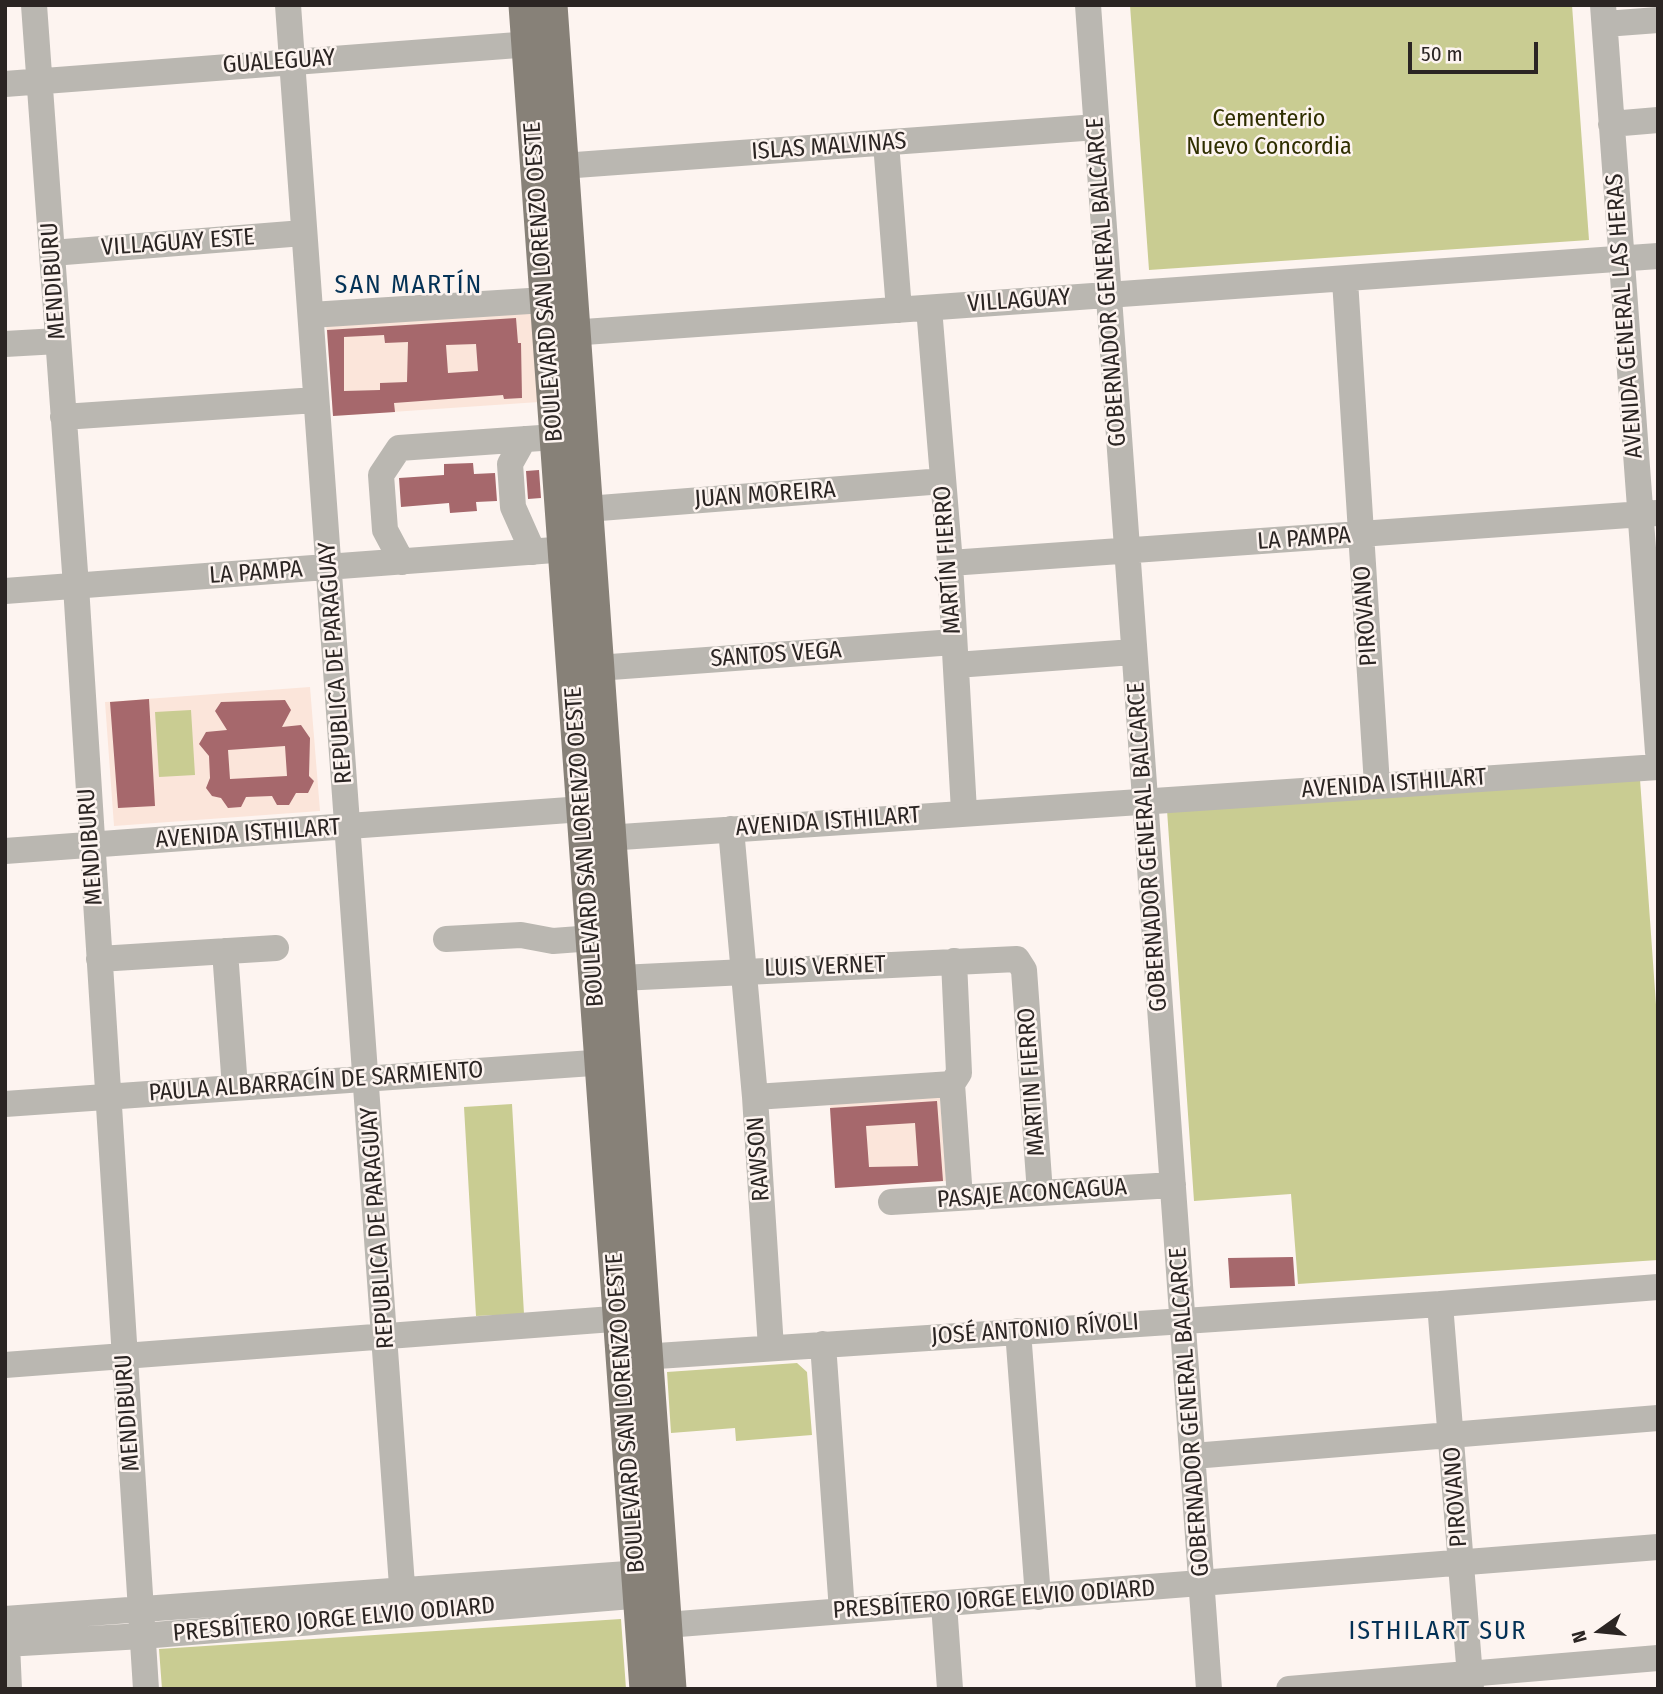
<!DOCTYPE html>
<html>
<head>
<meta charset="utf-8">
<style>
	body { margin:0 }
	#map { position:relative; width:1663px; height:1694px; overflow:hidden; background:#fdf4f0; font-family:"Fira Sans Condensed",sans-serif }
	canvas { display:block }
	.frame { position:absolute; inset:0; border:7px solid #2b2523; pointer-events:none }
	.north { position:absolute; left:1565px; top:1596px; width:70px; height:70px; -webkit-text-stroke:5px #fdf4f0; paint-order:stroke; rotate:255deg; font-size:19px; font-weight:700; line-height:28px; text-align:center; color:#2b2523 }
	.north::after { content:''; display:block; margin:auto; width:24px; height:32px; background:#2b2523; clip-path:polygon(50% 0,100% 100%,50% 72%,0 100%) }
	.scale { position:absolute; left:1408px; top:42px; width:130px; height:32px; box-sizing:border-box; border:4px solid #2b2523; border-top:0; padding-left:9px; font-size:21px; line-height:24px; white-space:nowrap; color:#2b2523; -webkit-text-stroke:5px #fdf4f0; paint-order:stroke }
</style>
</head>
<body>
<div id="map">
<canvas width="1663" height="1694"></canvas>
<div class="frame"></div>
<div class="north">N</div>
<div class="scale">50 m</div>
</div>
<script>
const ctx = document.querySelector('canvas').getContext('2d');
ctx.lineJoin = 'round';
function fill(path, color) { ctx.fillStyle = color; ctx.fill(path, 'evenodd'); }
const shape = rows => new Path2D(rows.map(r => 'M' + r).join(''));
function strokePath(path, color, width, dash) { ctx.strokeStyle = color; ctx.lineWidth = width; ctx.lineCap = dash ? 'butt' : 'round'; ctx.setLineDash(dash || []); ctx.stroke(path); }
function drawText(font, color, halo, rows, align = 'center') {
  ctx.font = font + ' "Fira Sans Condensed",sans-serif'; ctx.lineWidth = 5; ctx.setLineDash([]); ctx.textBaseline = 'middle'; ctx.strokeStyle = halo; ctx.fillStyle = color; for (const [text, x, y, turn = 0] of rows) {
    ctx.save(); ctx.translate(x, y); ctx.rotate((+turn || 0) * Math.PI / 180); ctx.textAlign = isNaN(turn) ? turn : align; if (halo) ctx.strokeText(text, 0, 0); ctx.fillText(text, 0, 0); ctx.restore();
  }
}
const built = shape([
	[532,301,539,402,333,416,326,323],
	[310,687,320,811,114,826,105,702],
	[940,1097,946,1181,835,1188,830,1104]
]);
const green = shape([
	[1130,5,1572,5,1589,240,1149,270],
	[191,710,195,775,159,777,155,712],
	[1640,779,1658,1033,1658,1260,1298,1284,1291,1194,1194,1201,1167,810],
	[512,1104,524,1314,476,1316,464,1107],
	[797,1363,807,1372,812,1435,736,1441,735,1428,671,1433,667,1372],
	[621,1619,626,1689,162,1689,159,1649]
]);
const building = shape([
	[516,318,518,343,521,343,522,398,504,399,503,395,394,403,395,412,333,416,327,330],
	[384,335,385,343,408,342,407,382,380,383,380,390,344,391,344,337],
	[476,344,478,371,448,373,446,345],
	[473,463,474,474,495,473,497,501,476,502,477,511,450,513,449,503,401,507,399,478,444,475,444,464],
	[539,470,541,498,528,499,526,471],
	[149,699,155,806,118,808,110,702],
	[285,700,291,710,282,727,301,725,310,738,309,776,314,781,308,793,296,793,289,805,277,805,272,796,246,797,241,807,228,808,221,798,212,796,206,788,210,778,209,756,199,744,206,732,227,730,215,711,221,702],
	[285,746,287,776,230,779,228,750],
	[937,1101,943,1181,835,1188,830,1108],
	[915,1123,918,1166,869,1167,866,1126],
	[1293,1257,1295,1286,1230,1288,1228,1258]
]);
const minor = shape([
	[34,5,76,586,146,1689],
	[288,5,404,1613],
	[1088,5,1209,1689],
	[1603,5,1658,752],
	[1605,24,1658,20],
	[5,84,544,43],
	[1611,124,1658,120],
	[886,143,899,310],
	[562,166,1097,127],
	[52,253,303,233],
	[1345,280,1377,785],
	[929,308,950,563,964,811],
	[311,315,545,300],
	[556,334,1658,256],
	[5,344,58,341],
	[63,417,316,400],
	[524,439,510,464,513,507,533,552],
	[587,509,943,481],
	[402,562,385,530,381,475,399,448,555,437],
	[950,563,1657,513],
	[5,591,581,548],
	[956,665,1133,652],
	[597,668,954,642],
	[731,829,755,1097,771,1348],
	[5,851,569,810,582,814,621,837,1658,767],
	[446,939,521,935,553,941,593,938],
	[225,951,235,1088],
	[99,959,276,948],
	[620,978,1017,959,1024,970,1040,1193],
	[952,1084,959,1073,954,961],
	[952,1084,960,1198],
	[755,1097,952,1084],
	[5,1104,621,1061],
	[891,1202,1173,1185],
	[1440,1304,1471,1689],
	[1018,1331,1038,1597],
	[823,1344,842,1611],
	[627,1358,1440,1304,1658,1287],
	[5,1365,639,1317],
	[1193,1456,1658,1418],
	[944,1604,950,1689],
	[5,1619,655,1572],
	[666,1625,1658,1547],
	[5,1644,142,1636,656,1594],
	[7,1644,9,1689],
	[1289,1689,1658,1658]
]);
const major = shape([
	[525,5,646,1689],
	[551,5,670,1689]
]);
const streetNames = [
	["GUALEGUAY",279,62,-4],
	["ISLAS MALVINAS",829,147,-4],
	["VILLAGUAY ESTE",178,243,-4],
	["MENDIBURU",54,281,-94],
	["BOULEVARD SAN LORENZO OESTE",544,282,-94],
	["GOBERNADOR GENERAL BALCARCE",1107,282,-94],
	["VILLAGUAY",1019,301,-4],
	["AVENIDA GENERAL LAS HERAS",1625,316,-94],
	["JUAN MOREIRA",765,495,-4],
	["LA PAMPA",1304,539,-4],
	["MARTÍN FIERRO",948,560,-94],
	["LA PAMPA",256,573,-4],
	["PIROVANO",1366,616,-94],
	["SANTOS VEGA",776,655,-4],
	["REPUBLICA DE PARAGUAY",336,663,-94],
	["AVENIDA ISTHILART",1394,784,-4],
	["AVENIDA ISTHILART",828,822,-4],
	["AVENIDA ISTHILART",248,834,-4],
	["MENDIBURU",91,847,-94],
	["BOULEVARD SAN LORENZO OESTE",585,847,-94],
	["GOBERNADOR GENERAL BALCARCE",1148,847,-94],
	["LUIS VERNET",825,967,-2],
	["PAULA ALBARRACÍN DE SARMIENTO",316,1082,-4],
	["MARTIN FIERRO",1032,1082,-94],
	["RAWSON",759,1159,-94],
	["PASAJE ACONCAGUA",1032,1194,-4],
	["REPUBLICA DE PARAGUAY",378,1228,-94],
	["JOSÉ ANTONIO RÍVOLI",1035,1330,-4],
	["GOBERNADOR GENERAL BALCARCE",1190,1412,-94],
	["MENDIBURU",128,1413,-94],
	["BOULEVARD SAN LORENZO OESTE",626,1413,-94],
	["PIROVANO",1456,1497,-94],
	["PRESBÍTERO JORGE ELVIO ODIARD",994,1600,-4],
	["PRESBÍTERO JORGE ELVIO ODIARD",334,1620,-5]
];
const parkNames = [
	["Cementerio",1269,119],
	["Nuevo Concordia",1269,147]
];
const neighbourhoodNames = [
	["SAN MARTÍN",409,286],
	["ISTHILART SUR",1438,1632]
];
fill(built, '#fbe5da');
fill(green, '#c9cc92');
fill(building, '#a6686c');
strokePath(minor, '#bab7b1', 26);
strokePath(major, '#878178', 33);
drawText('24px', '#2b2523', '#fdf4f0', streetNames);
drawText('24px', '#2f2f00', '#fdf4f0', parkNames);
ctx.letterSpacing = '2px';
drawText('26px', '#043256', '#fdf4f0', neighbourhoodNames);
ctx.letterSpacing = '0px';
</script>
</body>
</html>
